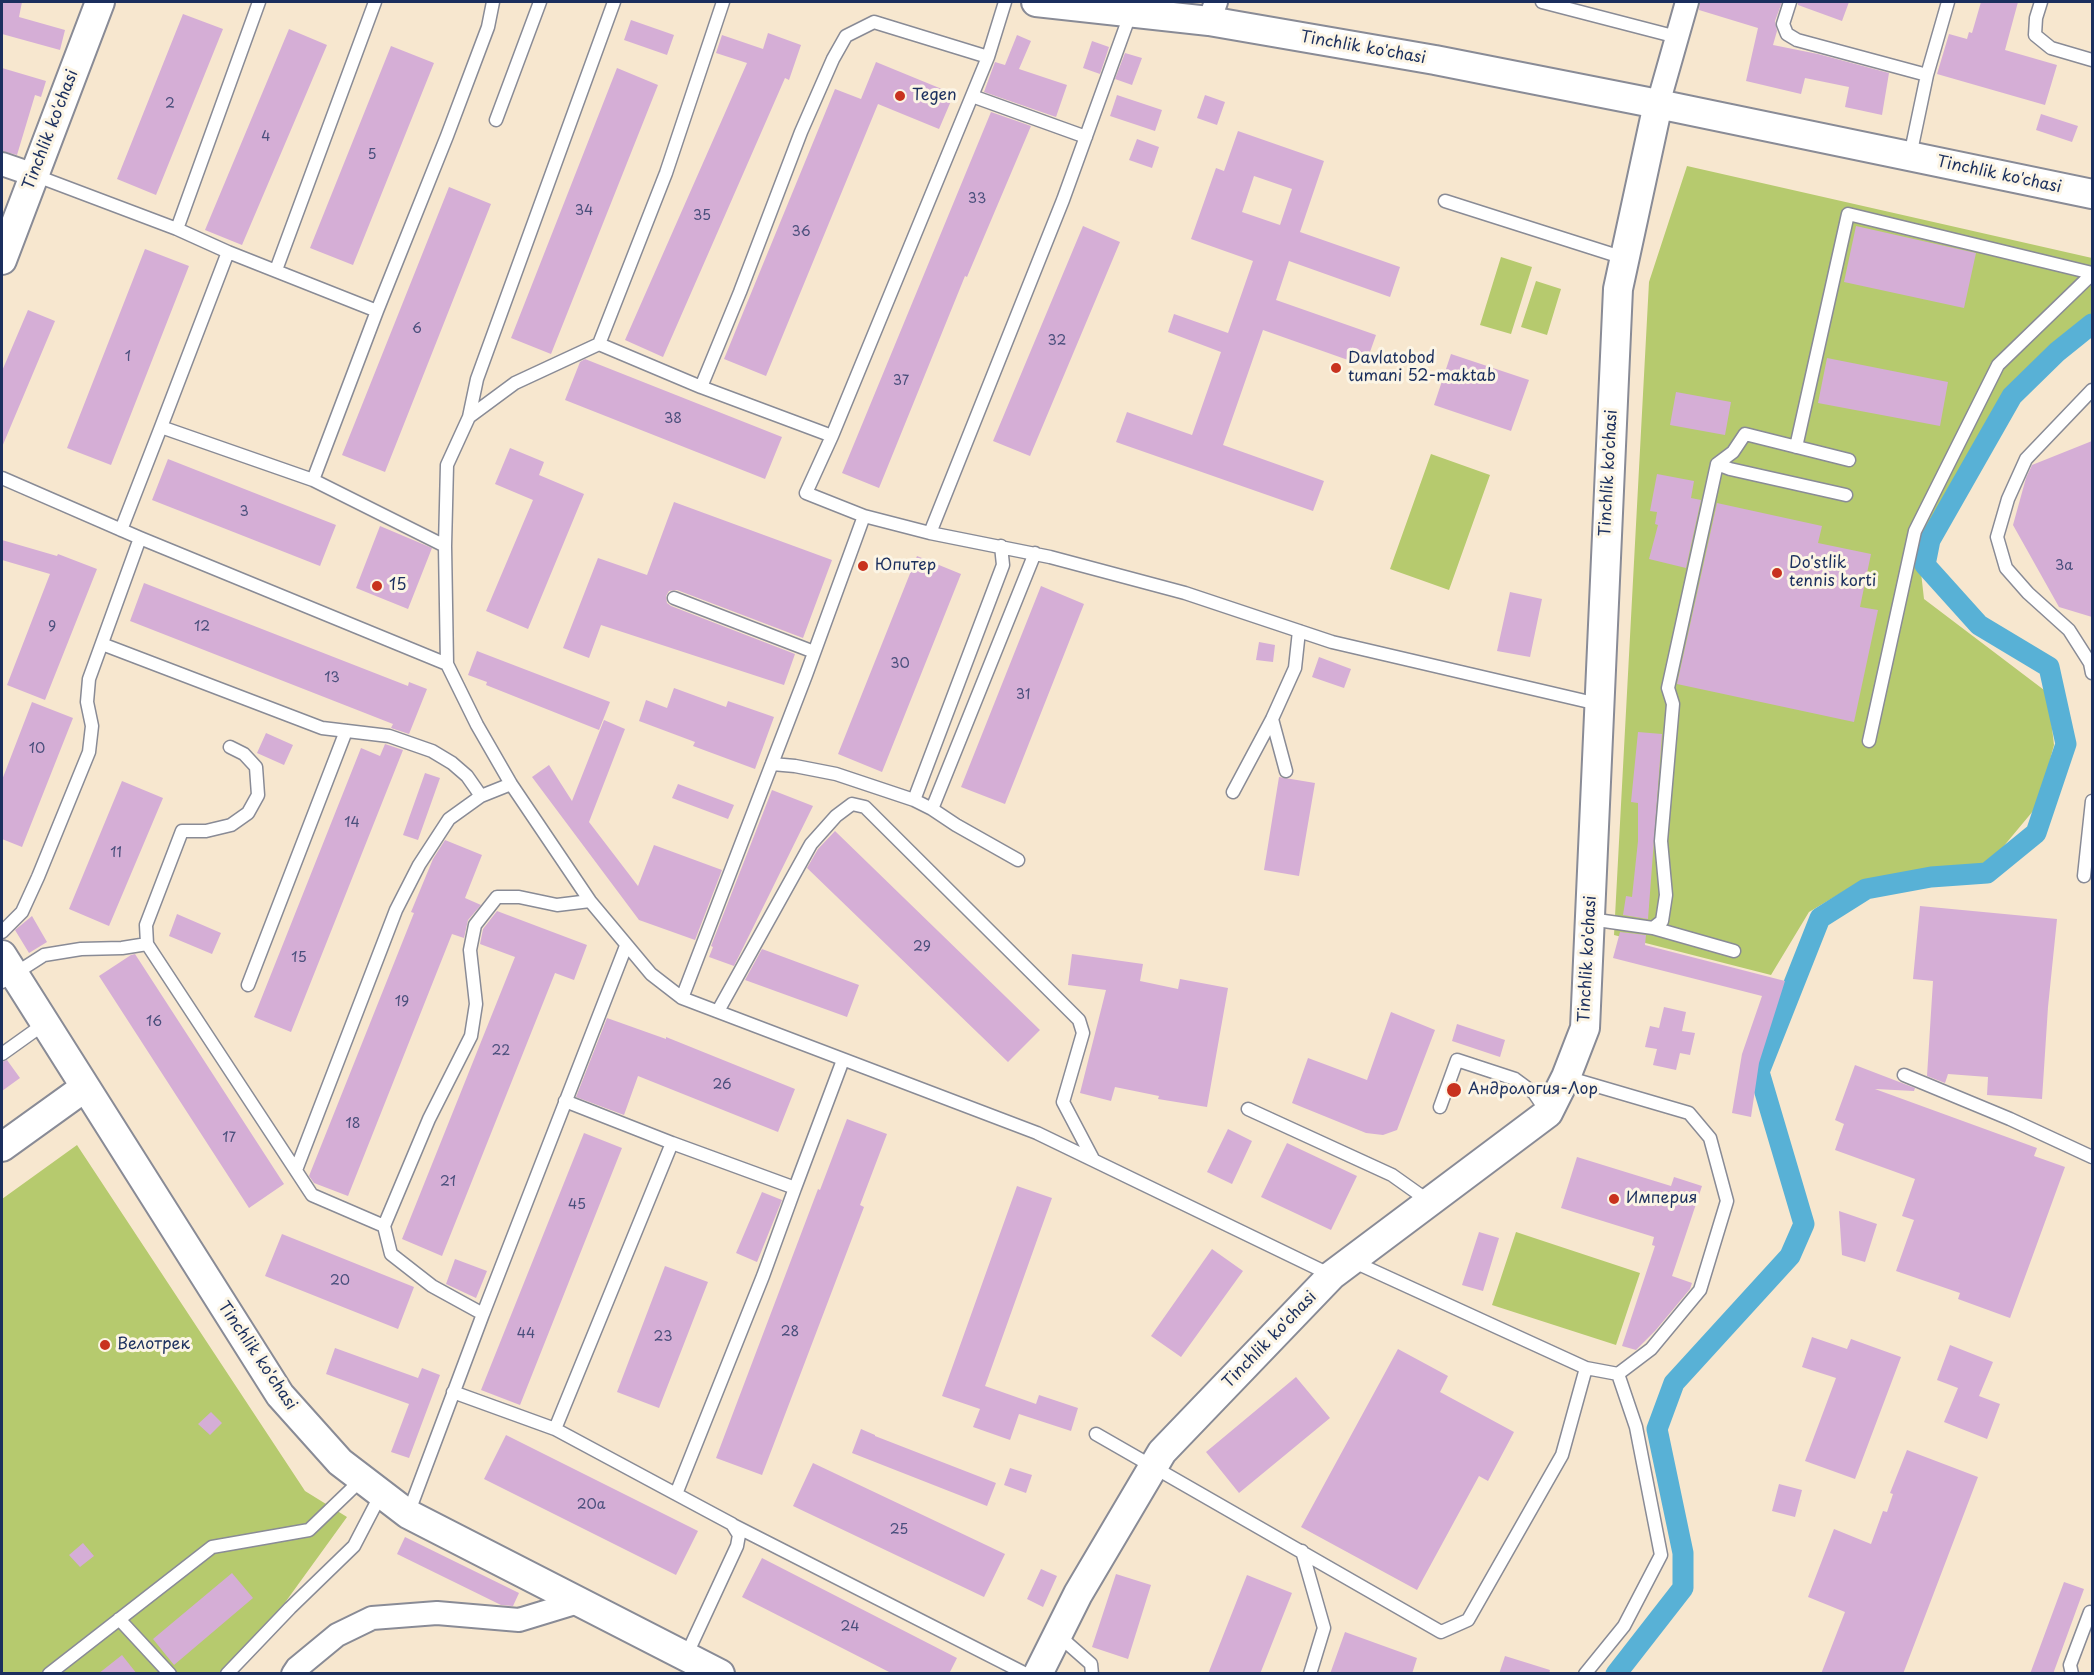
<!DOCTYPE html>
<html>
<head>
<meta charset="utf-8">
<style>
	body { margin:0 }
	#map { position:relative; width:2094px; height:1675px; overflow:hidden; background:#f7e7cf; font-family:"Playpen Sans",sans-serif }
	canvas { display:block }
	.frame { position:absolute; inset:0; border:3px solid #1b2f5e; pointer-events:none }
</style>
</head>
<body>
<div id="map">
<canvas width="2094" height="1675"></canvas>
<div class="frame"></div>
</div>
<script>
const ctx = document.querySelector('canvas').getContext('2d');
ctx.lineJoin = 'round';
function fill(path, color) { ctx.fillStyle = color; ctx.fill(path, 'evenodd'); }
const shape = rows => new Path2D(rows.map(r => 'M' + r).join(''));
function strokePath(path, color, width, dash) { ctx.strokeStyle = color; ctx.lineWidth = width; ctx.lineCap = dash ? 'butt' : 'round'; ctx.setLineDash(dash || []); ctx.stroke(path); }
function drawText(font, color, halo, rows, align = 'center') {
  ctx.font = font + ' "Playpen Sans",sans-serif'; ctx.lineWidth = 6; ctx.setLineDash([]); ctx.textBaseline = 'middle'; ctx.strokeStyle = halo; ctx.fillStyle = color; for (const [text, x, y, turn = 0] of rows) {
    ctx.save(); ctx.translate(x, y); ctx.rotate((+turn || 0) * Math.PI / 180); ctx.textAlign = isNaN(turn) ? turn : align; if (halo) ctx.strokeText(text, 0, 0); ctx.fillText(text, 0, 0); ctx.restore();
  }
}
const green = shape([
	[1687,166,2092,258,2092,317,2004,391,1918,546,1924,599,2048,693,2054,745,2038,805,1988,865,1951,868,1851,887,1809,912,1771,975,1614,935,1649,282],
	[1501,257,1532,267,1511,334,1480,325],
	[1536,281,1561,289,1547,335,1521,327],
	[1431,454,1490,475,1449,590,1390,569],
	[77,1145,305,1491,347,1517,234,1673,2,1673,2,1199],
	[1516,1232,1640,1273,1616,1345,1492,1305]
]);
const canal = shape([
	[1616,1674,1683,1588,1683,1553,1657,1429,1674,1383,1790,1256,1804,1224,1759,1072,1820,918,1866,889,1931,877,1987,873,2036,833,2066,744,2049,667,1979,625,1925,565,1930,540,2012,396,2057,352,2092,324]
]);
const building = shape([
	[2,2,22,2,19,17,65,30,60,50,2,34],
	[1700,2,1782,2,1775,21,1777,31,1773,45,1818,54,1889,73,1882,115,1845,107,1849,87,1805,78,1801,94,1746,81,1758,28,1699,10],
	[1798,2,1849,2,1842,21,1798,5],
	[1981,2,2018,2,2005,50,2057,65,2045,105,1937,74,1949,34,1967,39,1969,32,1972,33],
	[183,14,223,29,156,195,117,179],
	[631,20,674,35,667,55,624,40],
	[289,29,327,45,242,245,205,230],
	[768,33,801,45,789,80,785,78,663,357,625,340,747,63,716,53,722,35,763,49],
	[1017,35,1031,41,1019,69,1067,85,1056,117,984,92,995,62,1005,65],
	[1092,41,1109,47,1100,74,1083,68],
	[391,46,434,63,353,265,310,248],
	[1125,53,1142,58,1132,85,1115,79],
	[876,62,954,94,939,129,878,104,766,376,724,359,835,89,861,99],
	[2,68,46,81,41,97,35,95,17,155,2,151],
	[617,68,658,85,551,354,511,338],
	[1117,95,1162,110,1155,131,1110,116],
	[1205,95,1225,102,1217,125,1197,118],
	[991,112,1031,126,967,277,965,276,879,488,842,473],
	[2041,114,2078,126,2072,142,2036,130],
	[1238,131,1324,161,1300,232,1400,267,1390,297,1289,261,1276,300,1376,335,1365,366,1263,330,1223,445,1324,481,1313,511,1116,442,1127,412,1192,435,1221,352,1168,332,1174,314,1228,333,1253,261,1191,239,1216,168,1224,171],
	[1254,176,1292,189,1280,225,1242,212],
	[1137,139,1159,147,1152,168,1129,160],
	[449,187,491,204,385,472,342,455],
	[1083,226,1120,242,1030,456,993,441],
	[1856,226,1976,253,1964,308,1844,282],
	[145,249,189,266,111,465,67,448],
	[28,310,55,321,2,447,2,371],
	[1451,354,1529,380,1511,431,1434,405],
	[1827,358,1948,382,1940,426,1818,403],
	[585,359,782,437,765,479,565,400,580,362],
	[1676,392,1731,402,1725,435,1670,425],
	[2092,441,2092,617,2059,607,2013,525,2026,478,2032,465],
	[510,448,544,462,539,475,584,494,528,629,486,611,533,500,495,484],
	[168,459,336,525,320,566,152,500],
	[1657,474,1694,481,1691,498,1701,500,1686,568,1649,559,1658,525,1655,524,1657,512,1650,511],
	[674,502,832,560,803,638,677,590,669,591,666,596,667,603,671,606,795,654,784,685,601,625,589,658,563,648,598,558,647,575],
	[1717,503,1822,526,1818,543,1871,554,1860,607,1878,610,1854,722,1677,684],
	[380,526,432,548,408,609,356,588],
	[2,540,57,556,58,554,97,569,45,700,7,685,50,574,2,560],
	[917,556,961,574,882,772,838,754],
	[144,583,408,686,409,682,427,689,409,734,391,728,393,724,130,621],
	[1041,586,1084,604,1005,804,961,787],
	[1510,592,1542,599,1530,657,1497,651],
	[1259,642,1275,645,1273,662,1256,660],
	[477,651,610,702,599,730,486,685,487,682,468,675],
	[1319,657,1351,669,1344,688,1312,677],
	[674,688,726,707,728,701,774,717,755,769,693,746,695,742,639,721,646,700,667,708],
	[32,702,73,718,22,847,2,839,2,780],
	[604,720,625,729,589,822,638,886,654,845,722,870,695,940,639,920,532,777,549,765,572,801],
	[1638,732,1662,734,1648,919,1623,915,1626,896,1632,897,1638,841,1638,803,1631,802],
	[266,733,293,745,284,765,257,753],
	[385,744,403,750,291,1032,254,1017,361,748,380,756],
	[425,773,440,778,418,840,403,835],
	[1279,777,1315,783,1299,876,1264,870],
	[122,781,163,798,109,926,69,909],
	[678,784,734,805,728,819,672,798],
	[772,790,813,806,734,966,709,957,713,947,711,946],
	[835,831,1040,1030,1008,1062,807,868,818,849],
	[445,840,482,855,465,898,481,905,468,920,464,938,452,934,348,1196,314,1183,309,1176,414,913,411,912,433,859],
	[1920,906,2057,919,2048,1007,2042,1099,1987,1095,1988,1077,1948,1074,1945,1083,1927,1076,1933,981,1913,979],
	[497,911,587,945,574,980,555,973,442,1256,402,1239,515,957,480,944,483,929],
	[177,914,221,933,212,954,169,936],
	[32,916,47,942,29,953,15,930],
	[1620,932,1646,935,1645,945,1785,981,1759,1063,1751,1117,1732,1113,1742,1054,1762,996,1613,958],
	[762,949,859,985,847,1017,745,980],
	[135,954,284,1184,249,1208,99,976,131,955],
	[1072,954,1143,964,1140,981,1178,989,1180,979,1228,988,1207,1107,1158,1099,1159,1096,1115,1087,1111,1101,1080,1093,1106,990,1068,985],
	[1664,1007,1686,1012,1682,1031,1695,1033,1690,1055,1680,1053,1676,1070,1653,1065,1657,1049,1645,1047,1650,1026,1659,1028],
	[1391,1012,1435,1030,1397,1130,1383,1135,1366,1133,1292,1103,1308,1058,1367,1080],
	[607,1018,666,1039,666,1037,795,1089,778,1132,638,1076,624,1115,576,1097],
	[1457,1024,1505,1040,1500,1057,1452,1041],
	[7,1060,20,1078,2,1091,2,1062],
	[1855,1065,1915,1088,1914,1091,1875,1089,2037,1148,2034,1156,2065,1167,2010,1318,1958,1299,1960,1293,1896,1271,1914,1220,1902,1216,1915,1179,1835,1150,1844,1124,1835,1120],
	[847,1119,887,1134,860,1205,864,1207,762,1475,716,1458,818,1189,820,1190],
	[1228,1129,1252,1141,1232,1184,1207,1172],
	[584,1133,622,1148,520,1405,481,1390],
	[1287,1143,1357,1176,1331,1230,1261,1197],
	[1577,1157,1671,1186,1674,1177,1702,1186,1672,1276,1692,1283,1690,1289,1655,1331,1636,1350,1622,1346,1655,1246,1652,1245,1654,1237,1561,1208],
	[1017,1186,1052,1198,985,1386,1036,1404,1039,1395,1078,1408,1071,1431,1019,1414,1010,1440,973,1427,980,1409,942,1396],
	[762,1192,782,1200,757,1262,736,1253],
	[1839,1211,1877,1224,1865,1262,1842,1255],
	[1479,1232,1499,1238,1483,1291,1462,1285],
	[282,1234,414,1287,398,1329,265,1276],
	[1212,1249,1243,1271,1181,1357,1151,1336],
	[455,1259,487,1271,476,1298,446,1284],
	[665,1266,708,1282,659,1408,617,1392],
	[1812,1337,1847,1349,1851,1339,1901,1357,1855,1479,1805,1461,1836,1378,1802,1367],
	[1950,1345,1993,1362,1979,1396,2000,1404,1987,1439,1944,1422,1958,1388,1937,1380],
	[335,1348,418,1378,422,1368,440,1375,409,1458,391,1452,409,1404,326,1374],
	[1398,1349,1448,1376,1440,1392,1514,1432,1488,1481,1479,1476,1417,1590,1301,1527],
	[1296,1377,1330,1418,1239,1493,1206,1452],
	[211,1412,222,1423,210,1435,198,1424],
	[861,1429,875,1435,875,1436,996,1483,987,1506,852,1453],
	[506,1435,698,1531,676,1575,484,1479],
	[1907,1450,1978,1477,1903,1674,1821,1674,1845,1612,1808,1597,1834,1529,1871,1544,1883,1511,1887,1512,1893,1494,1890,1493],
	[813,1463,1005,1554,984,1597,793,1506],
	[1010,1468,1032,1475,1026,1493,1004,1485],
	[1779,1484,1802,1490,1795,1517,1772,1511],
	[405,1537,519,1593,513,1606,501,1605,397,1554],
	[83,1543,94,1556,80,1567,69,1555],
	[762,1558,957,1658,949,1674,893,1674,742,1597],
	[1041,1569,1057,1576,1043,1607,1027,1599],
	[232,1573,253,1598,174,1665,153,1639],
	[1116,1574,1151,1585,1128,1659,1092,1647],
	[1247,1575,1292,1593,1260,1674,1208,1674],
	[2064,1582,2084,1589,2053,1674,2030,1674],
	[1345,1632,1417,1658,1412,1674,1330,1674],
	[122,1655,137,1674,98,1674],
	[1505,1656,1550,1670,1549,1674,1499,1674]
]);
const service = shape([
	[1542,2,1677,37],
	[1790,2,1783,24,1787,34,1797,40,1927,75],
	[2041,2,2036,18,2035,35,2051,48,2092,60],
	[1131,12,1063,200,930,533,1050,557,1185,593,1332,642,1598,704],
	[972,96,1086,137],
	[496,120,540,2],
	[1910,156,1927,75,1948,2],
	[34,175,177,229,228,252],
	[1445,201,1624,258],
	[177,229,259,2],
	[276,270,375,2],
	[599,344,666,173,723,2],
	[701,387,599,344,515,383,469,417,447,465,445,546,447,664,477,725,511,784,590,901,651,974,682,998,1037,1133,1331,1275],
	[2092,390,2026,459,2008,499,1997,537,2006,568,2028,593,2069,630,2090,663,2092,673],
	[469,417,477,379,614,2],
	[161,427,228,252,377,311],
	[832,436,988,57],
	[1796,447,1848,214,2092,273],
	[1717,464,1730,469,1846,495],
	[2,478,140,538,447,664],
	[864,516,806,493,832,436,701,387,740,292,801,132,833,59,846,36,874,22,988,57,1005,2],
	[121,530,161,427,313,480],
	[445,546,313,480,377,311,447,136,488,27,493,2],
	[1001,546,1003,565,914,800,932,809,1035,553],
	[674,598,814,652],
	[102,644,322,728,389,736,432,751,452,763,467,776,481,796],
	[1272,719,1286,771],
	[1869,741,1915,531,1998,365,2092,274],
	[772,764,795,766,836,774,914,800],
	[1233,792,1272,719,1295,668,1299,631],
	[932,809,956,825,1018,860],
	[2084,876,2092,801],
	[1590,919,1653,928,1662,921,1666,895,1661,841,1673,704,1668,688,1717,464,1733,452,1745,434,1849,460],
	[1653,928,1734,951],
	[2,932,22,912,38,877,89,752,92,726,87,702,89,679,140,538],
	[147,944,146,925,182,831,206,831,231,825,248,813,258,795,256,767,244,754,230,747],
	[2,982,44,955,81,949,122,948,147,944,312,1195,384,1226],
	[248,985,346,731],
	[682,998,806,675,864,516,930,533],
	[718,1011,811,844,836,816,852,804,865,807,1079,1020,1083,1033,1063,1102,1093,1159],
	[2,1054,44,1024],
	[1904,1075,2010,1119,2092,1157],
	[565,1101,672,1143],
	[1440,1107,1457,1060,1515,1079,1534,1093,1547,1112],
	[1248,1109,1392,1175,1430,1202],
	[296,1170,396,910,419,865,449,819,481,796,511,784],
	[1352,1261,1586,1368,1618,1374,1651,1349,1700,1290,1727,1201,1710,1138,1689,1113,1566,1077],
	[483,1314,626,946],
	[453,1392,555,1429,676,1494],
	[555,1429,672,1143,795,1188,843,1060],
	[1096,1434,1441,1632,1468,1620,1562,1455,1586,1368],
	[408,1514,483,1314,432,1286,391,1254,384,1226,429,1119,471,1036,476,1004,470,950,475,925,497,897,519,897,557,905,590,901],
	[733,1525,1026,1674],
	[1302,1551,1324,1628,1310,1674],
	[119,1619,170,1674],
	[1058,1635,1091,1664,1092,1674],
	[686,1656,737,1546,739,1535,732,1524,676,1494,763,1276,795,1188],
	[49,1674,212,1547,309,1530,362,1479],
	[227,1674,290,1608,354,1546,381,1494],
	[1585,1674,1624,1626,1661,1555,1636,1427,1618,1374],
	[2072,1674,2070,1665,2090,1612]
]);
const minor = shape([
	[1209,21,1216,2],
	[1658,104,1687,2],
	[2,164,34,175],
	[293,1674,297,1668,337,1635,372,1618,437,1613,519,1620,578,1602]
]);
const tertiary = shape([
	[1036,2,1209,21,1435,60,1658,104,2092,194],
	[2,260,100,2],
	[2,955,280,1395,340,1462,408,1514,720,1674],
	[2,1147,84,1088],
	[1038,1674,1078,1594,1162,1452,1332,1275,1548,1113,1566,1077,1585,1028,1618,289,1658,104]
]);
const markers = [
	[900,96,6,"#c8321e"],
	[1336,368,6,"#c8321e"],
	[863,566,6,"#c8321e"],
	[1777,573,6,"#c8321e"],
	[377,586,6,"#c8321e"],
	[1454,1090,8,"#c8321e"],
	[1614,1199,6,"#c8321e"],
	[105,1345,6,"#c8321e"]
];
const numberNames = [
	["2",170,104],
	["4",266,137],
	["5",372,155],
	["33",977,199],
	["34",584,211],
	["35",702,216],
	["36",801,232],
	["6",417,329],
	["32",1057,341],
	["1",128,357],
	["37",901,381],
	["38",673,419],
	["3",244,512],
	["3a",2064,566],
	["9",52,627],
	["12",202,627],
	["30",900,664],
	["13",332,678],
	["31",1023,695],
	["10",37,749],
	["14",352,823],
	["11",116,853],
	["29",922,947],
	["15",299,958],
	["19",402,1002],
	["16",154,1022],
	["22",501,1051],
	["26",722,1085],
	["18",353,1124],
	["17",229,1138],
	["21",448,1182],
	["45",577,1205],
	["20",340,1281],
	["28",790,1332],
	["44",526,1334],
	["23",663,1337],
	["20a",591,1505],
	["25",899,1530],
	["24",850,1627]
];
const streetNames = [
	["Tinchlik ko'chasi",1363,48,10],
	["Tinchlik ko'chasi",51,130,-69],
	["Tinchlik ko'chasi",1999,175,12],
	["Tinchlik ko'chasi",1609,473,-87],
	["Tinchlik ko'chasi",1588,959,-87],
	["Tinchlik ko'chasi",1270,1340,-46],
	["Tinchlik ko'chasi",257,1356,56]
];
const poiNames = [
	["Tegen",912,96],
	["Davlatobod",1348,359],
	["tumani 52-maktab",1348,377],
	["Do'stlik",1789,564],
	["tennis korti",1789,582],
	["Юпитер",875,566],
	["15",389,586],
	["Андрология-Лор",1468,1090],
	["Империя",1626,1199],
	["Велотрек",117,1345]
];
fill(green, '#b6ca6e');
strokePath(canal, '#58b1d6', 21);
fill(building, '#d5aed6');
strokePath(service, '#898b96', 15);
strokePath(minor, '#898b96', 26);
strokePath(tertiary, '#898b96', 32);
strokePath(service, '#fff', 12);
strokePath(minor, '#fff', 22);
strokePath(tertiary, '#fff', 28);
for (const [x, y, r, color] of markers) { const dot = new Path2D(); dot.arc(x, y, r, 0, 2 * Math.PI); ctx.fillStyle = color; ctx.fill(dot); strokePath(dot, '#fcf5e5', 2); }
drawText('14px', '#4a4f7c', null, numberNames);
drawText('16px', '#1b2f5e', '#fcf5e5', streetNames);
drawText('16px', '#1b2f5e', '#fcf5e5', poiNames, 'left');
</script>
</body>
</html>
